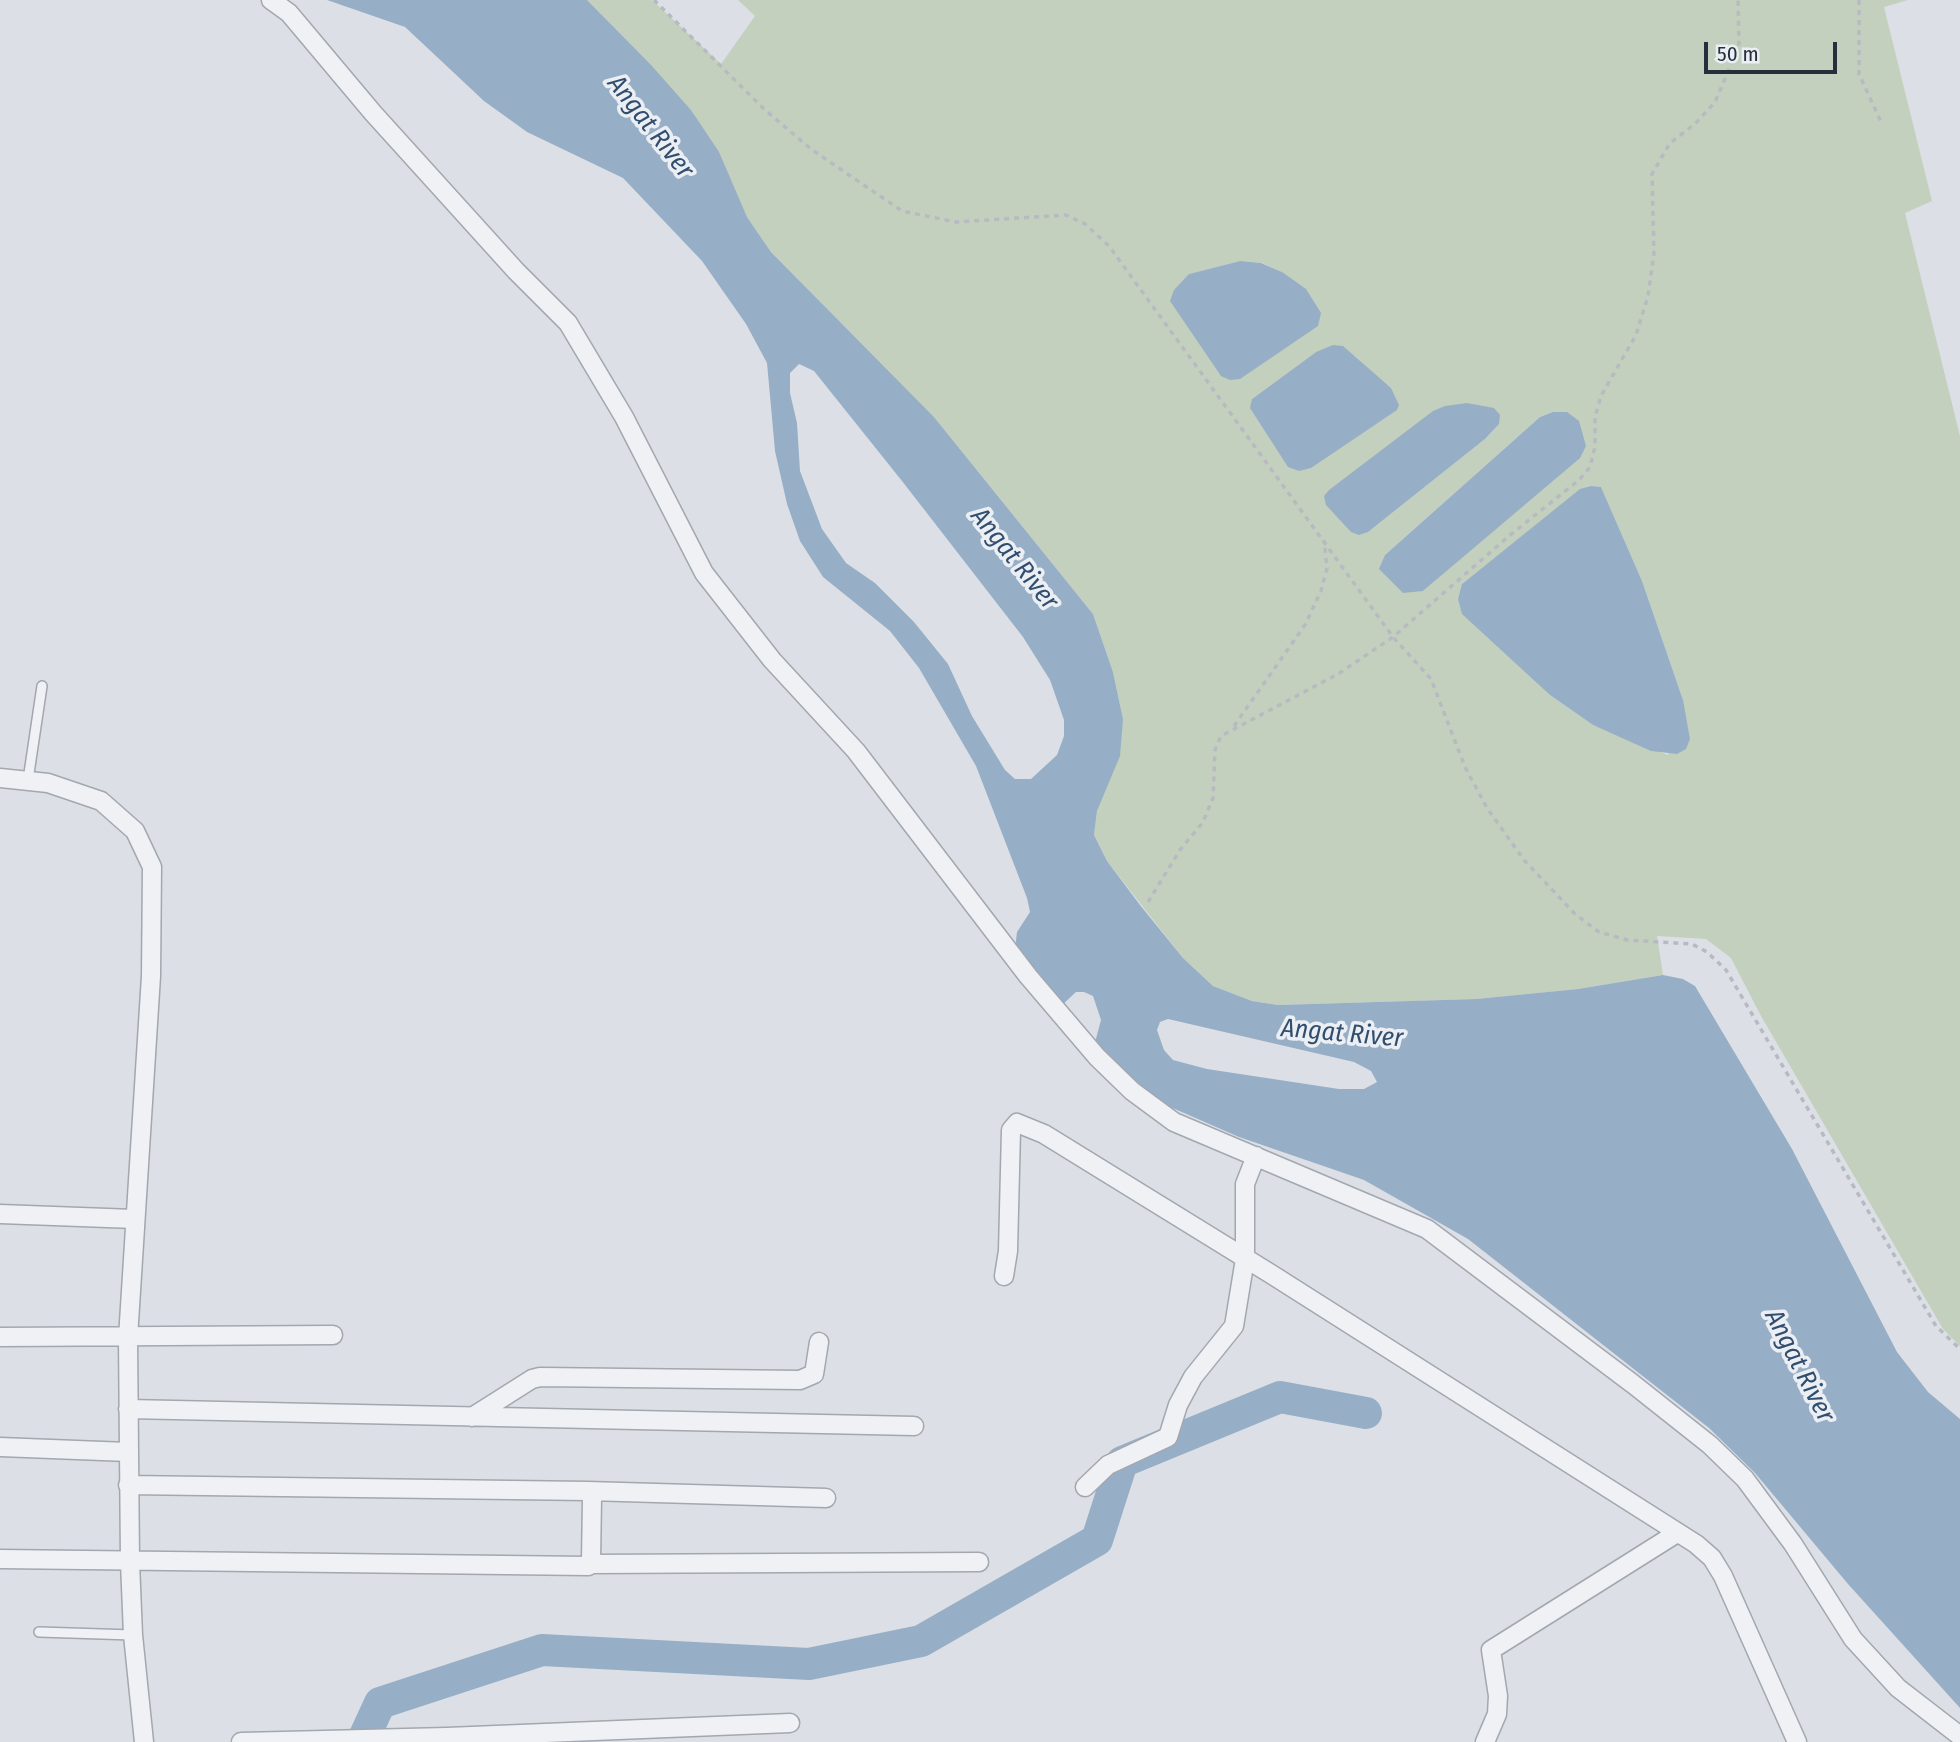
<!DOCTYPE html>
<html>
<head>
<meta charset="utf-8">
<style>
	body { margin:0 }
	#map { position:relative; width:1960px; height:1742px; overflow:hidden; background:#dce0e6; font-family:"Fira Sans Condensed",sans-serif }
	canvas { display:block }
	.scale { position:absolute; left:1704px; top:42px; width:133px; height:32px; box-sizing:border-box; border:4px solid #262f3c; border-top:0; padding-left:9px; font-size:21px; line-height:24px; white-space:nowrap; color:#262f3c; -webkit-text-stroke:5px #ebeff4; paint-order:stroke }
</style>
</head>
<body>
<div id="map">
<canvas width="1960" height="1742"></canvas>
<div class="scale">50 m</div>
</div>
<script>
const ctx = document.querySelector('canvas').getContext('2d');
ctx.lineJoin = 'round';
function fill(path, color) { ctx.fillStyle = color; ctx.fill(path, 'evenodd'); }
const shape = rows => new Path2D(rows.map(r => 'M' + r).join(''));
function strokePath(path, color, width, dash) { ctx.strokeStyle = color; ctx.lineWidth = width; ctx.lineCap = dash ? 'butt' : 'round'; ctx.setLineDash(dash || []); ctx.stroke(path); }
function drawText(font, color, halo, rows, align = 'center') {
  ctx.font = font + ' "Fira Sans Condensed",sans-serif'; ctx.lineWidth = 7; ctx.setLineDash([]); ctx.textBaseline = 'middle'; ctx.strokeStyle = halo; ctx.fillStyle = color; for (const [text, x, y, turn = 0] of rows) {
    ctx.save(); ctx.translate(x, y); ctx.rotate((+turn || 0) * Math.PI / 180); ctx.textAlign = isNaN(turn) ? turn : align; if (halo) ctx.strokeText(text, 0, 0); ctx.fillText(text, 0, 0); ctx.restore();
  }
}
const green = shape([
	[587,0,652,0,721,64,755,16,738,0,1908,0,1884,7,1932,201,1905,213,1960,436,1960,1346,1943,1329,1761,1016,1731,958,1706,939,1657,936,1663,975,1578,989,1476,999,1278,1005,1252,1001,1213,986,1183,958,1107,861,1094,835,1097,811,1123,719,1113,672,1093,614,934,417,771,252,747,217,691,110],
	[1240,261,1262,263,1282,272,1189,274],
	[1316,352,1355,356,1367,369,1391,388,1252,399],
	[1553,412,1496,528,1423,591,1385,555,1540,417],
	[1499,424,1485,439,1368,532],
	[1591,486,1601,487,1642,581,1683,700,1668,755,1593,725,1550,695,1458,599,1463,583,1580,490]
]);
const water = shape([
	[327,0,587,0,651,65,691,110,719,152,747,217,771,252,934,417,1093,614,1113,672,1123,719,1120,756,1097,811,1094,835,1107,861,1140,905,1183,958,1213,986,1252,1001,1278,1005,1476,999,1578,989,1663,975,1683,979,1695,986,1792,1149,1897,1352,1928,1392,1960,1419,1960,1708,1848,1584,1755,1473,1709,1428,1468,1239,1364,1180,1239,1137,1152,1099,1094,1046,1101,1020,1093,996,1084,992,1076,992,1060,1007,1015,949,1017,932,1030,912,1027,898,976,766,919,668,890,631,823,577,800,541,787,504,775,451,767,363,746,324,702,261,623,178,527,132,484,101,405,27],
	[799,364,814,371,902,481,1023,637,1050,680,1064,720,1064,736,1057,755,1031,779,1015,779,1005,770,972,716,948,664,914,622,875,583,846,563,822,529,800,471,797,423,790,393,790,373],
	[1168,1019,1354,1062,1371,1071,1377,1082,1364,1089,1339,1089,1207,1069,1173,1060,1164,1050,1157,1030,1160,1022],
	[1240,261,1261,263,1282,272,1306,289,1321,313,1318,326,1240,379,1230,380,1221,376,1170,301,1174,290,1189,274],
	[1333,345,1343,346,1391,388,1399,405,1397,410,1311,468,1299,471,1288,467,1250,408,1252,399,1316,352],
	[1467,403,1494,408,1500,415,1499,424,1485,439,1368,532,1359,535,1351,532,1326,505,1324,496,1329,490,1433,411,1445,406],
	[1553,412,1567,412,1579,421,1586,446,1580,458,1423,591,1403,593,1379,569,1385,555,1540,417],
	[1591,486,1601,487,1642,581,1683,700,1690,739,1686,749,1677,754,1651,751,1593,725,1550,695,1462,614,1458,599,1462,584,1580,489]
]);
const river = shape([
	[362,1742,380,1703,542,1650,809,1664,921,1641,1097,1540,1122,1462,1280,1397,1366,1413]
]);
const path = shape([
	[654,0,764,109,811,149,902,211,956,222,1066,215,1085,224,1109,246,1393,637,1431,679,1465,767,1487,808,1524,860,1575,914,1599,932,1627,940,1692,944,1707,952,1726,970,1936,1326,1960,1349],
	[1859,0,1859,74,1881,122],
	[1234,726,1305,625,1321,591,1327,568,1324,540],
	[1148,902,1180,850,1203,822,1213,798,1215,750,1221,736,1338,674,1393,637,1509,536,1579,480,1590,467,1595,447,1595,417,1601,396,1636,335,1648,296,1654,253,1652,174,1670,143,1695,124,1715,102,1739,46,1738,0]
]);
const lane = shape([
	[28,780,42,686],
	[39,1632,133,1635]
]);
const street = shape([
	[271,0,289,13,373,113,516,271,568,323,624,417,704,573,772,660,856,751,1028,976,1097,1057,1132,1091,1174,1122,1427,1229,1633,1384,1710,1445,1745,1479,1793,1544,1853,1639,1898,1688,1960,1736],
	[0,778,48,783,101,801,135,831,152,867,151,976,128,1338,130,1562,133,1635,144,1742],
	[0,1214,134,1219],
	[1004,1276,1008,1251,1011,1130,1017,1123,1044,1134,1271,1274,1696,1544,1712,1558,1723,1576,1797,1742],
	[0,1337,333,1335],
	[128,1409,914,1426],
	[472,1417,532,1379,540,1377,800,1380,814,1374,819,1342],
	[0,1447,128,1452],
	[128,1485,588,1491,826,1498],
	[1085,1487,1108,1465,1168,1437,1178,1405,1193,1377,1234,1326,1245,1259,1245,1184,1256,1156],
	[0,1559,588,1566,591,1561,592,1498,588,1491],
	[590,1564,979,1562],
	[241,1742,447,1737,790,1723],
	[1485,1742,1497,1714,1498,1696,1491,1650,1677,1533]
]);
const waterNames = [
	["Angat River",650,127,52],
	["Angat River",1014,559,51],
	["Angat River",1342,1034,5],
	["Angat River",1799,1366,63]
];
fill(green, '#c3d0bd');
fill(water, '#97afc6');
strokePath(river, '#97afc6', 32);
strokePath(lane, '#a2a7b0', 12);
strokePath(street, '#a2a7b0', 21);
strokePath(path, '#b7bbc1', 3.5, [5, 5]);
strokePath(lane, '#eff1f5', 9);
strokePath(street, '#eff1f5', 18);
drawText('italic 26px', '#314e6f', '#ebeff4', waterNames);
</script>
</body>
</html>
